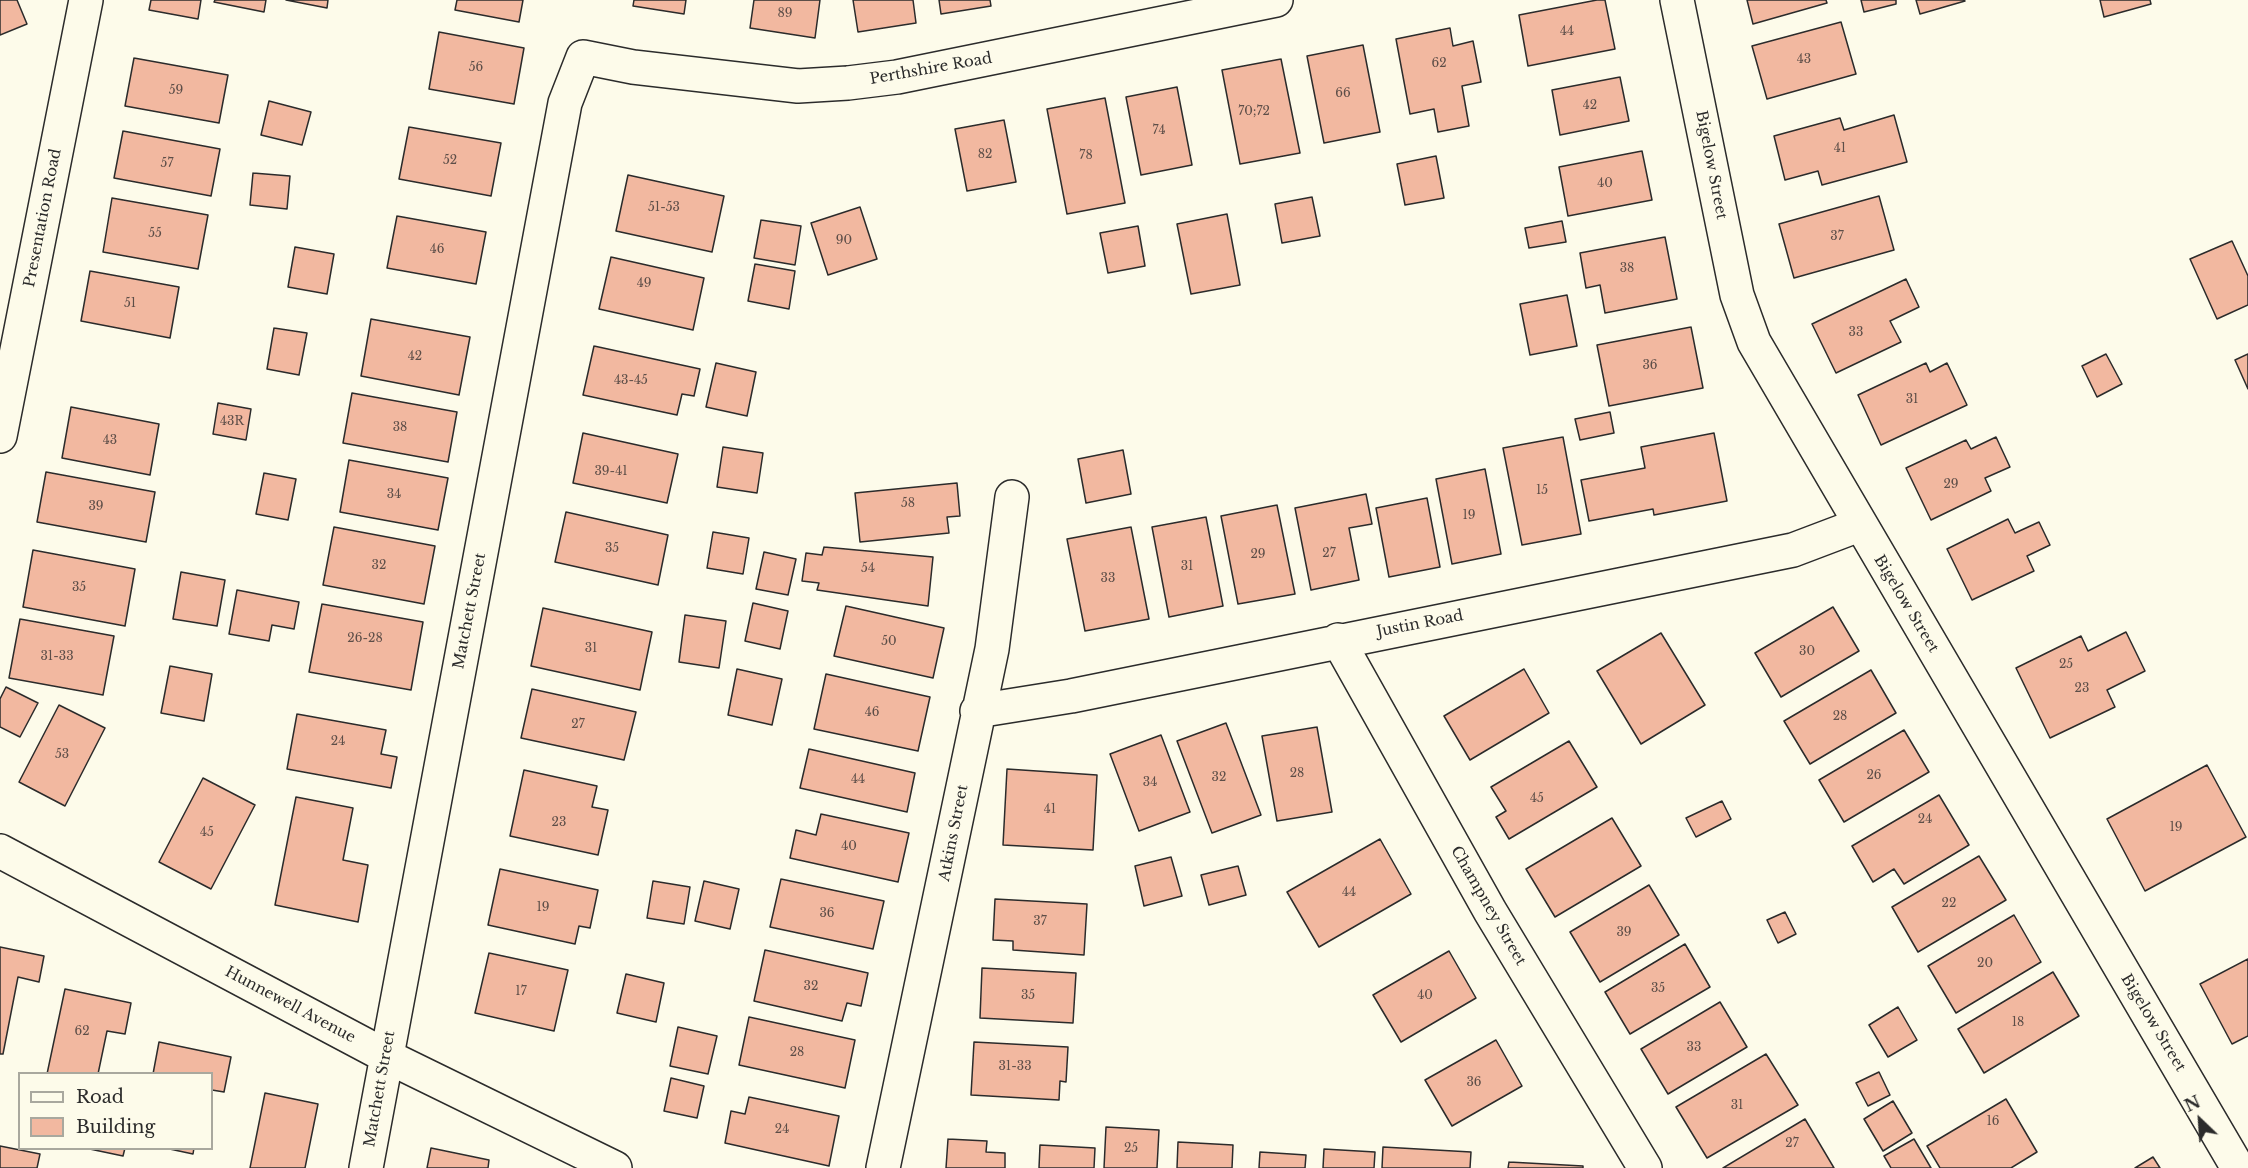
<!DOCTYPE html>
<html>
<head>
<meta charset="utf-8">
<style>
	body { margin:0 }
	#map { position:relative; width:2248px; height:1168px; overflow:hidden; background:#fdfbea; font-family:"Libre Baskerville",serif }
	canvas { display:block }
	.legend { position:absolute; left:18px; top:1072px; width:195px; height:78px; box-sizing:border-box; background:#fdfbea; border:2px solid #a9a89e; margin:0; padding:8px 10px; list-style:none; font-size:18px; color:#2b2b2b }
	.legend li { display:flex; align-items:center; gap:12px; height:30px }
	.legend b { width:30px; border:2px solid #a9a89e }
	.north { position:absolute; left:2170px; top:1090px; width:60px; height:60px; -webkit-text-stroke:4px #fdfbea; paint-order:stroke; rotate:335deg; font-size:16px; font-weight:700; line-height:24px; text-align:center; color:#2b2b2b }
	.north::after { content:''; display:block; margin:auto; width:21px; height:27px; background:#2b2b2b; clip-path:polygon(50% 0,100% 100%,50% 72%,0 100%) }
</style>
</head>
<body>
<div id="map">
<canvas width="2248" height="1168"></canvas>
<ul class="legend">
<li><b style="height:8px;background:#fdfbea"></b>Road</li>
<li><b style="height:16px;background:#f2b8a0"></b>Building</li>
</ul>
<div class="north">N</div>
</div>
<script>
const ctx = document.querySelector('canvas').getContext('2d');
ctx.lineJoin = 'round';
function fill(path, color) { ctx.fillStyle = color; ctx.fill(path, 'evenodd'); }
const shape = rows => new Path2D(rows.map(r => 'M' + r).join(''));
function strokePath(path, color, width, dash) { ctx.strokeStyle = color; ctx.lineWidth = width; ctx.lineCap = dash ? 'butt' : 'round'; ctx.setLineDash(dash || []); ctx.stroke(path); }
function drawText(font, color, halo, rows, align = 'center') {
  ctx.font = font + ' "Libre Baskerville",serif'; ctx.lineWidth = 4.5; ctx.setLineDash([]); ctx.textBaseline = 'middle'; ctx.strokeStyle = halo; ctx.fillStyle = color; for (const [text, x, y, turn = 0] of rows) {
    ctx.save(); ctx.translate(x, y); ctx.rotate((+turn || 0) * Math.PI / 180); ctx.textAlign = isNaN(turn) ? turn : align; if (halo) ctx.strokeText(text, 0, 0); ctx.fillText(text, 0, 0); ctx.restore();
  }
}
const building = shape([
	[0,0,17,0,27,24,0,35,0,0],
	[151,0,201,0,198,19,149,10,151,0],
	[215,0,266,0,264,12,214,2,215,0],
	[286,0,328,0,327,8,286,0],
	[457,0,523,0,519,22,455,10,457,0],
	[634,0,686,0,684,14,633,6,634,0],
	[754,0,820,0,815,38,750,28,754,0],
	[853,0,913,0,916,23,858,32,853,0],
	[939,0,990,0,991,6,941,14,939,0],
	[1597,0,1605,0,1615,49,1528,66,1519,15,1597,0],
	[1747,0,1826,0,1827,3,1753,24,1747,0],
	[1861,0,1896,0,1896,4,1864,12,1861,0],
	[1916,0,1964,0,1965,1,1920,14,1916,0],
	[2100,0,2150,0,2151,4,2104,17,2100,0],
	[1841,22,1856,74,1767,99,1752,46,1841,22],
	[1450,28,1453,46,1473,41,1481,82,1462,86,1469,126,1438,132,1434,109,1410,114,1396,39,1450,28],
	[439,32,524,48,514,104,429,89,439,32],
	[1363,45,1380,132,1324,143,1307,56,1363,45],
	[134,58,228,75,219,123,125,106,134,58],
	[1281,59,1300,153,1240,164,1222,70,1281,59],
	[1620,77,1629,121,1560,135,1552,90,1620,77],
	[1177,87,1192,165,1141,175,1126,97,1177,87],
	[1105,98,1125,203,1067,214,1047,109,1105,98],
	[269,101,311,112,302,145,261,135,269,101],
	[1894,115,1907,162,1822,185,1818,171,1785,180,1774,136,1840,118,1844,130,1894,115],
	[1004,120,1016,182,967,191,955,129,1004,120],
	[409,127,501,143,491,196,399,179,409,127],
	[123,131,220,149,211,196,114,178,123,131],
	[1642,151,1652,200,1568,216,1559,167,1642,151],
	[1436,156,1444,198,1405,205,1397,164,1436,156],
	[253,173,290,176,287,209,250,205,253,173],
	[628,175,724,196,712,252,616,231,628,175],
	[1879,196,1894,250,1794,278,1779,224,1879,196],
	[1312,197,1320,236,1282,243,1275,204,1312,197],
	[112,198,208,215,198,269,103,252,112,198],
	[860,207,877,259,828,275,811,223,860,207],
	[1227,214,1240,285,1191,294,1177,224,1227,214],
	[397,216,486,232,476,284,387,268,397,216],
	[761,220,801,226,795,265,754,258,761,220],
	[1562,221,1566,242,1529,248,1525,228,1562,221],
	[1138,226,1145,266,1108,273,1100,233,1138,226],
	[1665,237,1677,299,1605,313,1600,285,1586,288,1580,253,1665,237],
	[2232,241,2248,276,2248,305,2217,319,2190,259,2232,241],
	[295,247,334,254,327,294,288,287,295,247],
	[611,257,704,278,693,330,599,309,611,257],
	[755,264,795,271,789,309,748,301,755,264],
	[90,271,179,287,170,338,81,321,90,271],
	[1906,279,1919,307,1890,321,1901,342,1836,373,1812,324,1906,279],
	[1567,295,1577,346,1530,355,1520,304,1567,295],
	[371,319,470,337,459,395,361,376,371,319],
	[1691,327,1703,388,1609,406,1597,345,1691,327],
	[274,328,307,333,299,375,267,369,274,328],
	[594,346,700,369,694,396,682,394,677,415,583,395,594,346],
	[2106,354,2122,384,2097,397,2082,366,2106,354],
	[2248,354,2248,389,2235,360,2248,354],
	[716,363,756,372,747,416,706,407,716,363],
	[1926,363,1930,372,1947,363,1967,405,1881,445,1858,395,1926,363],
	[352,393,457,412,448,462,343,443,352,393],
	[218,403,251,409,246,440,213,434,218,403],
	[71,407,159,424,150,475,62,458,71,407],
	[1610,412,1614,433,1580,440,1575,419,1610,412],
	[583,433,678,454,667,503,573,483,583,433],
	[1714,433,1727,501,1654,515,1653,509,1589,521,1581,480,1645,468,1641,447,1714,433],
	[1563,437,1581,534,1522,545,1503,448,1563,437],
	[1996,437,2010,467,1985,478,1991,491,1931,520,1906,468,1966,440,1971,449,1996,437],
	[723,447,763,453,757,493,717,487,723,447],
	[1123,450,1131,494,1086,503,1078,459,1123,450],
	[349,460,448,478,438,530,340,512,349,460],
	[1485,469,1501,554,1452,564,1436,479,1485,469],
	[46,472,155,492,146,542,37,522,46,472],
	[264,473,296,479,288,520,256,514,264,473],
	[957,483,960,516,947,517,949,533,860,542,855,493,957,483],
	[1366,494,1372,524,1349,528,1359,580,1311,590,1295,508,1366,494],
	[1427,498,1440,567,1389,577,1376,508,1427,498],
	[1277,505,1295,594,1238,604,1221,516,1277,505],
	[566,512,668,535,658,585,555,562,566,512],
	[1206,517,1223,606,1169,617,1152,527,1206,517],
	[2008,519,2015,533,2039,522,2050,545,2027,556,2034,571,1972,600,1947,549,2008,519],
	[334,527,435,546,424,604,323,585,334,527],
	[1131,527,1149,619,1085,631,1067,539,1131,527],
	[713,532,749,538,743,574,707,568,713,532],
	[824,547,933,557,928,606,817,590,819,583,802,581,806,553,822,555,824,547],
	[33,550,135,569,125,626,23,607,33,550],
	[764,552,796,559,788,595,756,589,764,552],
	[181,572,225,580,217,626,173,619,181,572],
	[237,590,299,602,294,629,272,625,269,641,229,634,237,590],
	[753,603,788,611,780,649,745,641,753,603],
	[322,604,423,622,411,690,309,672,322,604],
	[846,606,944,628,933,678,834,656,846,606],
	[1833,607,1859,651,1781,697,1755,653,1833,607],
	[543,608,652,632,640,690,531,666,543,608],
	[685,615,726,621,719,668,679,662,685,615],
	[20,619,114,636,103,695,9,678,20,619],
	[2126,632,2145,671,2107,690,2115,707,2050,738,2016,668,2081,636,2088,651,2126,632],
	[1661,633,1705,705,1641,744,1597,671,1661,633],
	[170,666,212,674,204,721,161,713,170,666],
	[737,669,782,679,772,725,728,715,737,669],
	[1524,669,1549,713,1470,760,1444,716,1524,669],
	[1871,670,1896,713,1810,764,1784,721,1871,670],
	[826,674,930,697,918,751,814,729,826,674],
	[6,687,38,703,20,737,0,727,0,699,6,687],
	[532,689,636,712,624,760,521,738,532,689],
	[59,705,105,728,65,806,19,782,59,705],
	[297,714,386,730,381,754,397,757,391,788,287,769,297,714],
	[1226,723,1261,815,1212,833,1177,741,1226,723],
	[1317,727,1332,812,1277,821,1262,736,1317,727],
	[1904,730,1929,772,1844,822,1819,780,1904,730],
	[1161,735,1190,812,1139,831,1110,754,1161,735],
	[1569,741,1597,787,1509,839,1496,817,1506,811,1491,787,1569,741],
	[809,749,915,773,907,812,800,788,809,749],
	[2207,765,2246,837,2145,891,2107,819,2207,765],
	[1007,769,1097,775,1093,850,1003,845,1007,769],
	[524,770,597,786,592,807,608,810,598,855,510,836,524,770],
	[203,778,255,805,211,889,159,862,203,778],
	[1939,795,1969,845,1904,884,1894,869,1873,882,1852,846,1939,795],
	[296,797,353,808,343,860,368,865,358,922,275,905,296,797],
	[1722,801,1731,819,1696,837,1686,818,1722,801],
	[821,814,909,833,898,882,790,858,796,830,816,835,821,814],
	[1612,818,1641,866,1555,917,1526,869,1612,818],
	[1380,839,1411,894,1319,947,1287,892,1380,839],
	[1979,856,2006,900,1918,952,1892,907,1979,856],
	[1171,857,1182,896,1144,906,1135,866,1171,857],
	[1238,866,1246,895,1209,905,1201,875,1238,866],
	[500,869,598,890,590,928,579,926,575,944,488,925,500,869],
	[781,879,884,901,873,949,770,927,781,879],
	[653,881,690,887,684,924,647,918,653,881],
	[704,881,739,889,730,929,695,921,704,881],
	[1649,885,1679,935,1600,982,1570,932,1649,885],
	[995,899,1087,904,1084,955,1013,950,1013,941,993,940,995,899],
	[1785,912,1796,934,1778,943,1767,920,1785,912],
	[2014,915,2041,962,1956,1013,1928,966,2014,915],
	[1685,944,1710,987,1630,1034,1605,992,1685,944],
	[0,947,44,956,39,982,18,977,3,1054,0,1054,0,947],
	[765,950,868,973,861,1006,847,1003,842,1021,754,1001,765,950],
	[1449,951,1476,998,1401,1042,1373,995,1449,951],
	[489,953,568,970,554,1031,475,1013,489,953],
	[2248,959,2248,1036,2232,1044,2200,984,2248,959],
	[982,968,1076,973,1073,1023,980,1018,982,968],
	[2053,972,2079,1016,1984,1073,1958,1029,2053,972],
	[626,974,664,983,656,1022,617,1013,626,974],
	[65,989,131,1003,125,1034,107,1031,98,1074,47,1074,65,989],
	[1720,1002,1747,1047,1668,1094,1641,1049,1720,1002],
	[1898,1007,1917,1040,1888,1057,1869,1025,1898,1007],
	[749,1017,855,1040,845,1088,739,1065,749,1017],
	[678,1027,717,1036,708,1074,670,1066,678,1027],
	[1496,1040,1522,1086,1452,1126,1425,1080,1496,1040],
	[159,1042,231,1057,224,1092,212,1090,212,1074,153,1074,159,1042],
	[974,1042,1068,1047,1066,1082,1060,1081,1059,1100,971,1095,974,1042],
	[1766,1054,1798,1105,1707,1158,1676,1107,1766,1054],
	[1879,1072,1890,1095,1868,1106,1856,1083,1879,1072],
	[671,1078,704,1086,697,1118,664,1111,671,1078],
	[265,1093,318,1104,305,1168,250,1168,265,1093],
	[749,1097,839,1116,829,1166,725,1143,731,1111,745,1114,749,1097],
	[2006,1099,2037,1152,2011,1168,1940,1168,1927,1146,2006,1099],
	[1893,1101,1912,1133,1883,1151,1864,1119,1893,1101],
	[1805,1119,1834,1168,1723,1168,1805,1119],
	[1106,1127,1159,1130,1157,1168,1104,1168,1106,1127],
	[948,1139,987,1141,986,1152,1005,1153,1005,1168,946,1168,948,1139],
	[1914,1139,1931,1168,1891,1168,1884,1156,1914,1139],
	[1178,1142,1233,1145,1232,1168,1177,1168,1178,1142],
	[1040,1145,1095,1148,1094,1168,1039,1168,1040,1145],
	[0,1146,40,1154,37,1168,0,1168,0,1146],
	[1383,1147,1471,1152,1470,1168,1382,1168,1383,1147],
	[85,1148,125,1148,123,1156,85,1148],
	[165,1148,194,1148,193,1154,165,1148],
	[431,1148,489,1160,488,1168,427,1168,431,1148],
	[1324,1149,1375,1152,1374,1168,1323,1168,1324,1149],
	[1260,1152,1306,1155,1305,1168,1259,1168,1260,1152],
	[2153,1157,2160,1168,2135,1168,2153,1157],
	[1509,1162,1583,1166,1583,1168,1508,1168,1509,1162]
]);
const minor = shape([
	[1677,0,1737,295,1754,342,2238,1168],
	[0,436,86,0],
	[1338,640,1490,911,1645,1168],
	[977,711,1071,696,1793,550,1859,525],
	[0,851,386,1056,615,1168],
	[366,1168,565,103,583,57,633,67,798,86,848,83,897,77,1276,0],
	[883,1168,992,649,1012,497]
]);
const numberNames = [
	["89",785,14],
	["44",1567,32],
	["43",1804,60],
	["62",1439,64],
	["56",476,68],
	["59",176,91],
	["66",1343,94],
	["42",1590,106],
	["70;72",1254,112],
	["74",1159,131],
	["41",1840,149],
	["82",985,155],
	["78",1086,156],
	["52",450,161],
	["57",167,164],
	["40",1605,184],
	["51-53",664,208],
	["55",155,234],
	["37",1837,237],
	["90",844,241],
	["46",437,250],
	["38",1627,269],
	["49",644,284],
	["51",130,304],
	["33",1856,333],
	["42",415,357],
	["36",1650,366],
	["43-45",631,381],
	["31",1912,400],
	["43R",232,422],
	["38",400,428],
	["43",110,441],
	["39-41",611,472],
	["29",1951,485],
	["15",1542,491],
	["34",394,495],
	["58",908,504],
	["39",96,507],
	["19",1469,516],
	["35",612,549],
	["27",1329,554],
	["29",1258,555],
	["32",379,566],
	["31",1187,567],
	["54",868,569],
	["33",1108,579],
	["35",79,588],
	["26-28",365,639],
	["50",889,642],
	["31",591,649],
	["30",1807,652],
	["31-33",57,657],
	["25",2066,665],
	["23",2082,689],
	["46",872,713],
	["28",1840,717],
	["27",578,725],
	["24",338,742],
	["53",62,755],
	["28",1297,774],
	["26",1874,776],
	["32",1219,778],
	["44",858,780],
	["34",1150,783],
	["45",1537,799],
	["41",1050,810],
	["24",1925,820],
	["23",559,823],
	["19",2176,828],
	["45",207,833],
	["40",849,847],
	["44",1349,893],
	["22",1949,904],
	["19",543,908],
	["36",827,914],
	["37",1040,922],
	["39",1624,933],
	["20",1985,964],
	["32",811,987],
	["35",1658,989],
	["17",521,992],
	["35",1028,996],
	["40",1425,996],
	["18",2018,1023],
	["62",82,1032],
	["33",1694,1048],
	["28",797,1053],
	["31-33",1015,1067],
	["36",1474,1083],
	["31",1737,1106],
	["16",1993,1122],
	["24",782,1130],
	["27",1792,1144],
	["25",1131,1149]
];
const streetNames = [
	["Perthshire Road",931,69,-10],
	["Bigelow Street",1711,165,79],
	["Presentation Road",43,218,-79],
	["Bigelow Street",1906,604,59],
	["Matchett Street",470,611,-79],
	["Justin Road",1420,624,-11],
	["Atkins Street",954,833,-79],
	["Champney Street",1488,906,60],
	["Hunnewell Avenue",290,1005,28],
	["Bigelow Street",2153,1023,59],
	["Matchett Street",380,1089,-80]
];
fill(building, '#f2b8a0');
strokePath(building, '#2b2b2b', 1.5);
strokePath(minor, '#2b2b2b', 36);
strokePath(minor, '#fdfbea', 33);
drawText('12px', '#5d4e48', null, numberNames);
drawText('15px', '#2b2b2b', '#fdfbea', streetNames);
</script>
</body>
</html>
